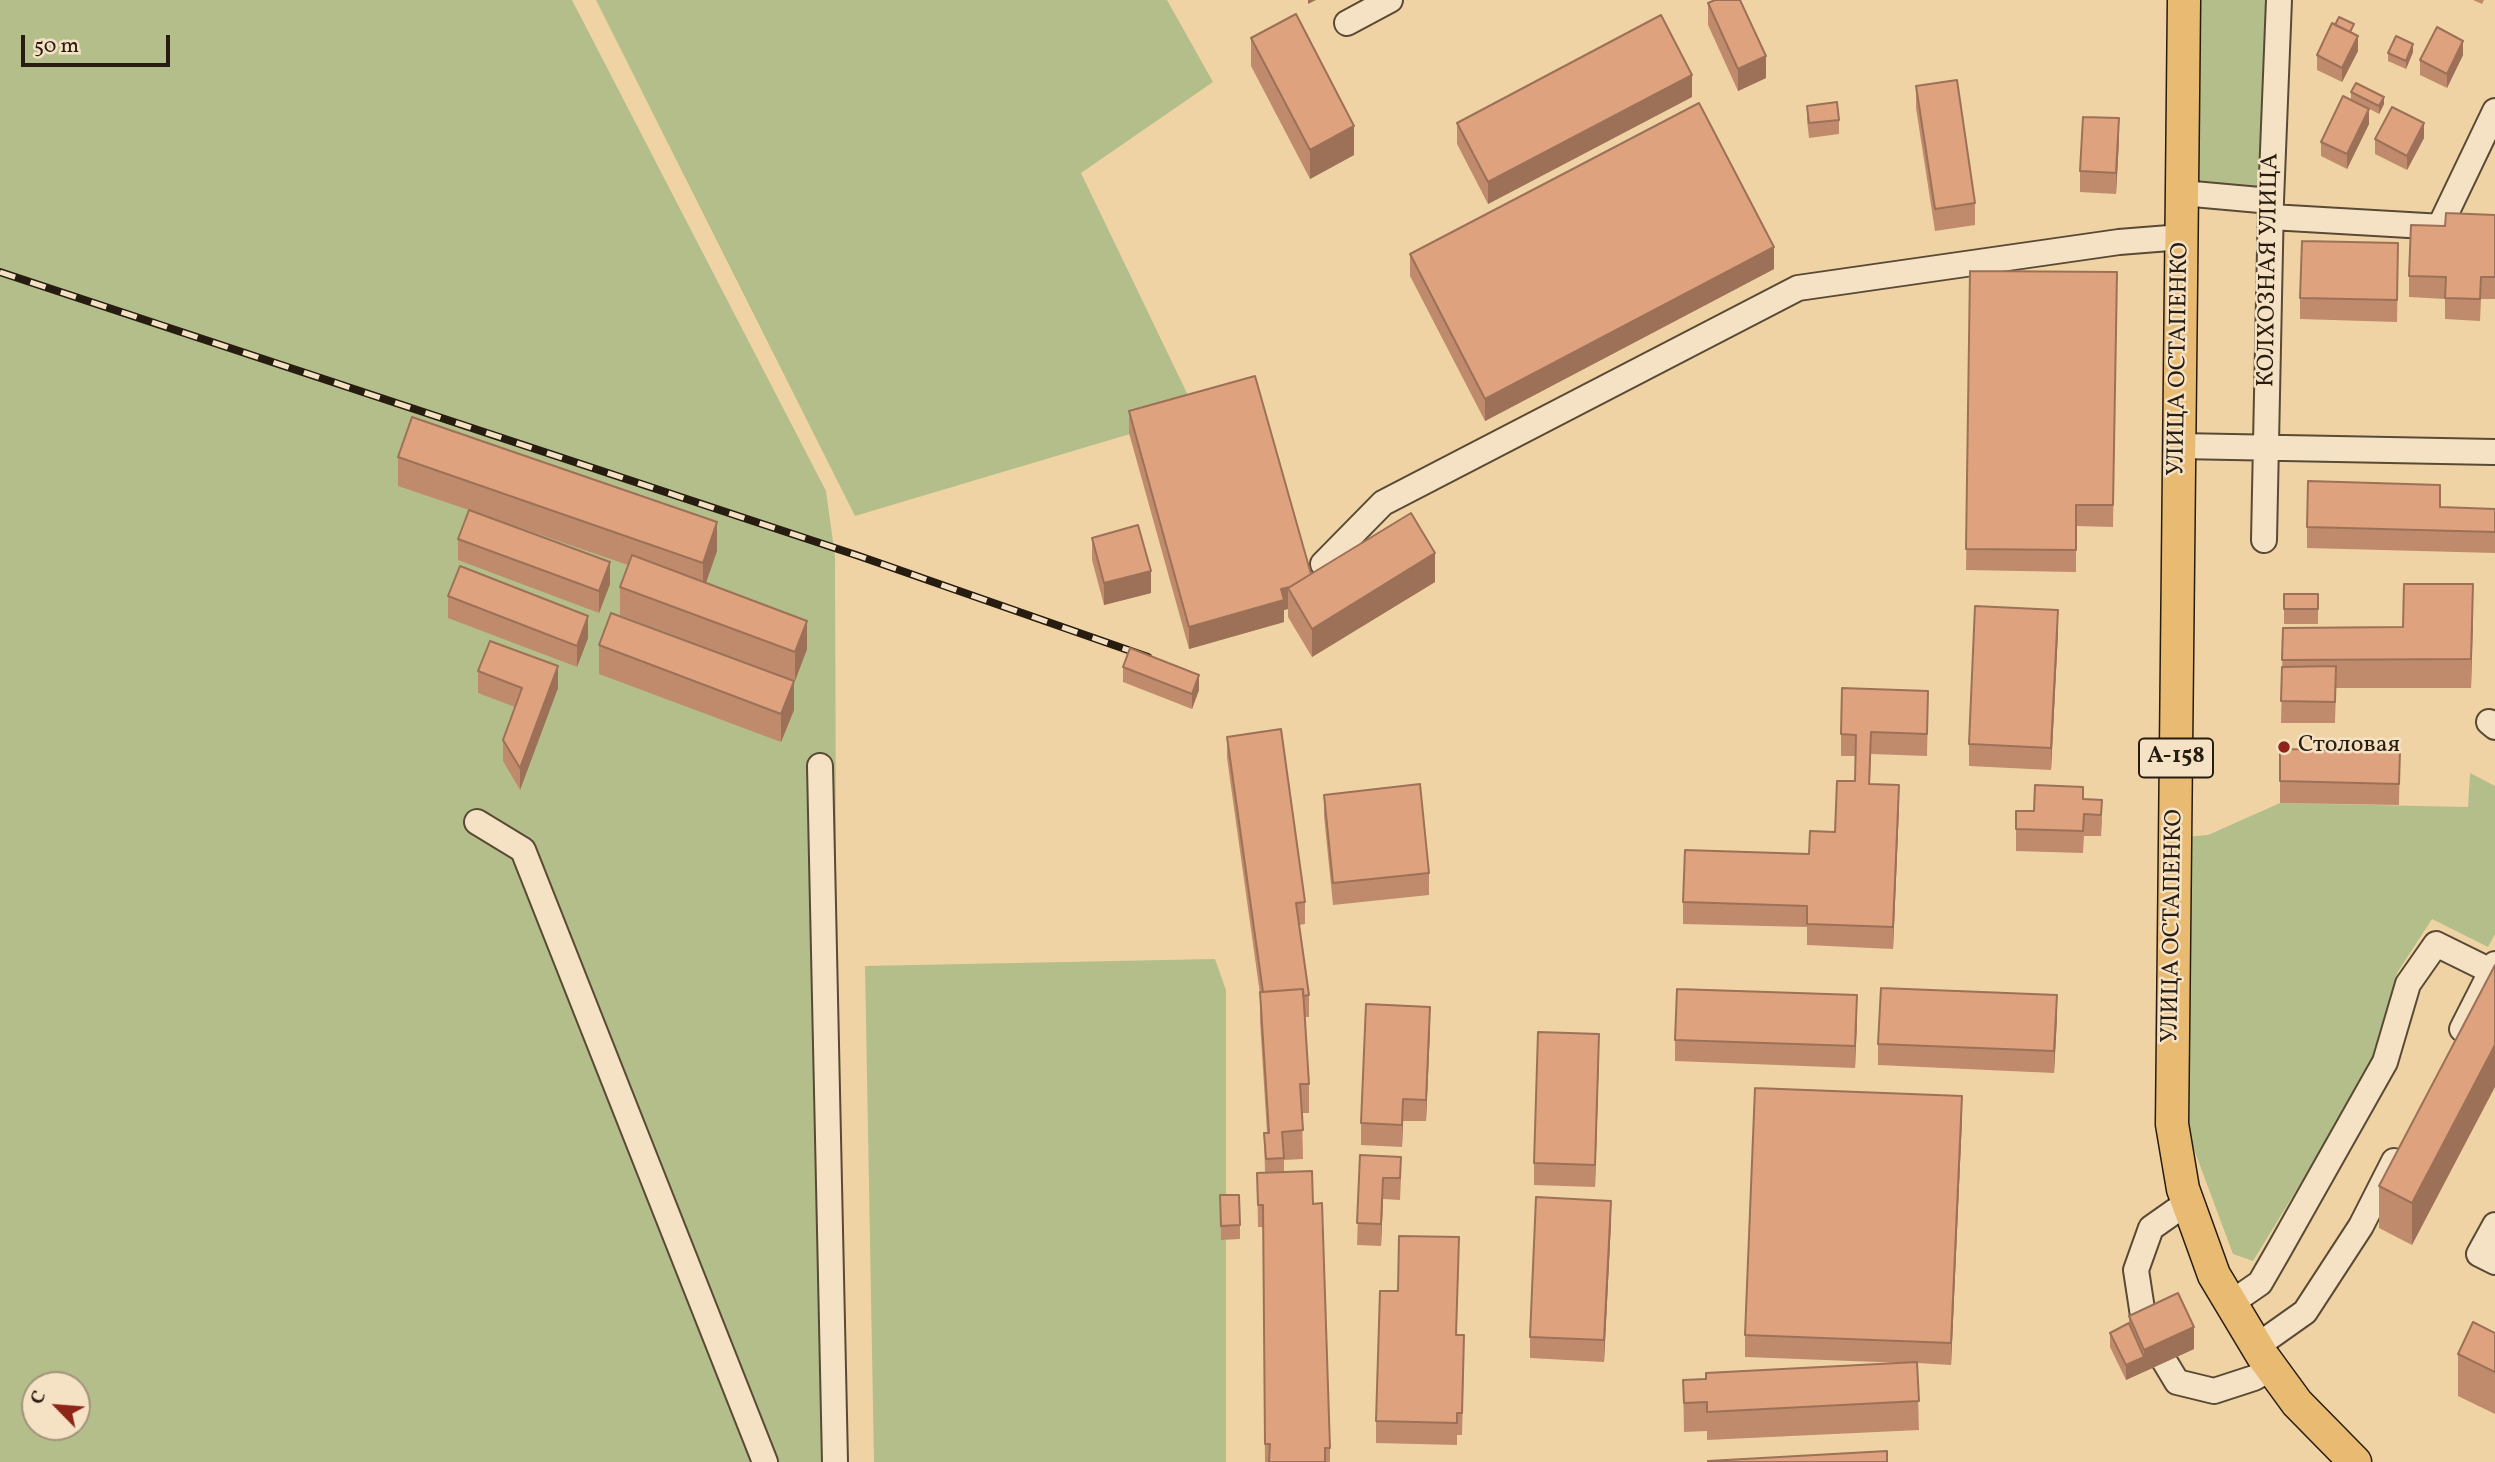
<!DOCTYPE html>
<html>
<head>
<meta charset="utf-8">
<style>
	body { margin:0 }
	#map { position:relative; width:2495px; height:1462px; overflow:hidden; background:#f0d3a4; font-family:Vollkorn,serif }
	canvas { display:block }
	.north { position:absolute; left:21px; top:1371px; width:70px; height:70px; box-sizing:border-box; background:#f5e2c4; border:2px solid #a3937c; border-radius:50%; rotate:295deg; font-size:19px; font-weight:700; line-height:28px; text-align:center; color:#271c10 }
	.north::after { content:''; display:block; margin:auto; width:24px; height:32px; background:#8f2418; clip-path:polygon(50% 0,100% 100%,50% 72%,0 100%) }
	.scale { position:absolute; left:21px; top:35px; width:149px; height:32px; box-sizing:border-box; border:4px solid #271c10; border-top:0; padding-left:9px; font-size:21px; line-height:24px; white-space:nowrap; color:#271c10; -webkit-text-stroke:5px #f5e2c4; paint-order:stroke }
</style>
</head>
<body>
<div id="map">
<canvas width="2495" height="1462"></canvas>
<div class="north">С</div>
<div class="scale">50 m</div>
</div>
<script>
const ctx = document.querySelector('canvas').getContext('2d');
ctx.lineJoin = 'round';
function fill(path, color) { ctx.fillStyle = color; ctx.fill(path, 'evenodd'); }
const shape = rows => new Path2D(rows.map(r => 'M' + r).join(''));
function strokePath(path, color, width, dash) { ctx.strokeStyle = color; ctx.lineWidth = width; ctx.lineCap = dash ? 'butt' : 'round'; ctx.setLineDash(dash || []); ctx.stroke(path); }
function drawText(font, color, halo, rows, align = 'center') {
  ctx.font = font + ' Vollkorn,serif'; ctx.lineWidth = 5; ctx.setLineDash([]); ctx.textBaseline = 'middle'; ctx.strokeStyle = halo; ctx.fillStyle = color; for (const [text, x, y, turn = 0] of rows) {
    ctx.save(); ctx.translate(x, y); ctx.rotate((+turn || 0) * Math.PI / 180); ctx.textAlign = isNaN(turn) ? turn : align; if (halo) ctx.strokeText(text, 0, 0); ctx.fillText(text, 0, 0); ctx.restore();
  }
}
const green = shape([
	[0,0,572,0,826,491,835,556,838,1462,0,1462],
	[35,1385,77,1385,77,1427,35,1427],
	[596,0,1167,0,1213,82,1081,173,1197,414,855,516],
	[2184,0,2279,0,2271,201,2182,193],
	[2470,773,2495,786,2495,934,2488,947,2432,919,2397,973,2378,1057,2253,1261,2233,1254,2182,1117,2186,837,2208,835,2280,803,2468,807],
	[1215,959,1226,990,1226,1462,874,1462,865,966]
]);
const minor = shape([
	[1347,23,1390,0],
	[2182,193,2271,201],
	[2271,217,2495,230],
	[2439,228,2495,111],
	[2179,446,2494,452],
	[2264,540,2271,201,2279,0],
	[1323,564,1383,503,1798,288,2119,242,2182,237],
	[2489,722,2495,727],
	[820,766,835,1462],
	[477,822,523,850,765,1462],
	[2462,1029,2495,964],
	[2188,1202,2151,1228,2136,1270,2145,1329,2177,1382,2214,1391,2254,1378,2272,1368],
	[2495,1225,2479,1254,2495,1262],
	[2231,1303,2260,1283,2279,1250,2385,1062,2408,984,2436,944,2495,973],
	[2257,1346,2305,1312,2361,1226,2394,1161]
]);
const major = shape([
	[2184,0,2172,1124,2183,1189,2214,1275,2262,1355,2297,1403,2355,1462]
]);
const rail = shape([
	[0,272,859,556,1148,657]
]);
const wall = shape([
	[2473,0,2484,0,2482,4],
	[1708,3,1766,78,1738,91,1708,25],
	[2354,32,2353,34,2358,51,2342,82,2317,70,2317,55],
	[1251,38,1354,155,1310,179,1251,66],
	[2413,52,2406,69,2388,61,2388,53],
	[2463,55,2447,88,2420,75,2420,60],
	[1916,86,1975,203,1975,225,1935,231,1916,108],
	[2351,92,2384,104,2379,114,2351,99],
	[1692,97,1488,204,1457,144,1457,123],
	[1807,106,1839,120,1839,134,1809,138,1807,120],
	[2369,124,2347,169,2321,156,2321,142],
	[2424,138,2407,170,2375,154,2375,139],
	[2119,140,2116,194,2080,192,2080,171],
	[2495,215,2495,299,2481,299,2480,321,2445,319,2445,299,2409,297,2409,276,2445,226],
	[1410,254,1774,269,1485,421,1410,276],
	[2398,265,2397,322,2300,319,2300,298],
	[1970,271,2117,272,2113,527,2076,526,2076,572,1966,570],
	[1129,411,1311,574,1435,582,1312,657,1288,617,1288,609,1284,610,1284,622,1189,649,1129,433],
	[398,457,717,551,706,583,807,649,795,681,620,615,620,587,628,565,500,521,610,584,599,613,458,560,458,539,469,510,398,486],
	[2440,507,2495,509,2495,553,2307,548,2307,527],
	[1092,538,1151,593,1104,605,1092,560],
	[2284,594,2318,594,2318,624,2284,624],
	[448,596,588,638,577,667,448,618],
	[2473,613,2471,688,2336,688,2335,723,2281,723,2283,628,2403,627],
	[2058,632,2051,770,1969,766,1969,744],
	[599,645,794,710,781,742,599,674],
	[1123,667,1199,690,1192,709,1123,682],
	[478,671,558,688,520,790,503,761,503,740,515,707,478,693],
	[1928,712,1927,756,1871,754,1870,784,1899,806,1893,949,1807,945,1807,927,1683,924,1683,902,1809,854,1835,832,1855,781,1856,756,1841,756,1841,734],
	[1227,737,1305,902,1305,924,1299,925,1309,995,1309,1017,1305,1017,1309,1084,1309,1113,1302,1113,1303,1159,1284,1160,1284,1172,1313,1204,1330,1448,1330,1462,1265,1462,1263,1227,1258,1227,1257,1173,1265,1173,1264,1133,1267,1133,1260,1021,1260,994,1227,758],
	[2280,749,2400,751,2399,805,2280,803],
	[1324,795,1429,873,1429,895,1333,905,1324,816],
	[2083,799,2102,800,2102,822,2101,836,2084,836,2083,853,2016,851,2016,811,2034,811],
	[2495,965,2412,1245,2379,1228,2379,1186],
	[1857,1017,1855,1068,1675,1061,1675,1040],
	[2057,1017,2054,1073,1878,1065,1878,1044],
	[1430,1028,1426,1121,1403,1121,1402,1147,1361,1145,1361,1123],
	[1599,1055,1595,1187,1534,1185,1534,1163],
	[1962,1118,1951,1365,1917,1363,1919,1430,1707,1440,1707,1431,1684,1432,1683,1380,1905,1363,1745,1357,1745,1335],
	[1360,1155,1401,1178,1400,1200,1383,1199,1381,1246,1357,1245],
	[1220,1195,1240,1225,1240,1239,1221,1240],
	[1611,1222,1604,1362,1530,1358,1530,1337],
	[1459,1259,1456,1335,1464,1357,1462,1435,1457,1435,1457,1445,1376,1443,1376,1421,1398,1291],
	[2129,1316,2194,1349,2126,1380,2110,1347,2110,1333,2129,1323],
	[2495,1333,2495,1414,2458,1396,2458,1354]
]);
const shadedWall = shape([
	[1308,0,1316,0,1308,4],
	[2358,36,2358,51,2342,82,2342,68],
	[2463,41,2463,55,2447,88,2447,74],
	[2413,44,2413,52,2406,69,2406,61],
	[1766,56,1766,78,1738,91,1738,69],
	[1692,75,1692,97,1488,204,1488,182],
	[2384,97,2384,104,2379,114,2379,106],
	[2369,109,2369,124,2347,169,2347,154],
	[2119,118,2119,140,2116,194,2116,173],
	[2424,123,2424,138,2407,170,2407,156],
	[1354,126,1354,155,1310,179,1310,150],
	[1774,247,1774,269,1485,421,1485,399],
	[717,522,717,551,703,591,703,563],
	[1435,553,1435,582,1312,657,1312,629],
	[610,562,610,584,599,613,599,591],
	[1151,571,1151,593,1104,605,1104,583],
	[1313,580,1288,588,1288,609,1284,610,1284,622,1189,649,1189,627,1281,589],
	[2473,584,2473,613,2471,688,2471,659],
	[2058,610,2058,632,2051,770,2051,748],
	[588,616,588,638,577,667,577,646],
	[807,621,807,649,795,681,795,652],
	[558,666,558,688,520,790,520,768],
	[1199,675,1199,690,1192,709,1192,694],
	[794,681,794,710,781,742,781,714],
	[1899,785,1899,806,1893,949,1893,927],
	[1857,995,1857,1017,1855,1068,1855,1046],
	[2057,995,2057,1017,2054,1073,2054,1051],
	[1430,1007,1430,1028,1426,1121,1426,1100],
	[1599,1034,1599,1055,1595,1187,1595,1165],
	[2495,1045,2495,1087,2412,1245,2412,1203],
	[1962,1096,1962,1118,1951,1365,1951,1343],
	[1403,1099,1403,1121,1402,1147,1402,1125],
	[1383,1178,1383,1199,1381,1246,1381,1224],
	[1611,1201,1611,1222,1604,1362,1604,1340],
	[2194,1327,2194,1349,2126,1380,2126,1365,2144,1357,2144,1350]
]);
const building = shape([
	[1715,0,1740,0,1766,56,1738,69,1708,3,1715,0],
	[1296,14,1354,126,1310,150,1251,38,1296,14],
	[1661,15,1692,75,1488,182,1457,123,1661,15],
	[2339,17,2354,24,2350,32,2335,25,2339,17],
	[2332,23,2358,36,2342,68,2317,55,2332,23],
	[2437,27,2463,41,2447,74,2420,60,2437,27],
	[2396,36,2413,44,2406,61,2388,53,2396,36],
	[1957,80,1975,203,1935,209,1916,86,1957,80],
	[2356,83,2384,97,2379,106,2351,92,2356,83],
	[2343,96,2369,109,2347,154,2321,142,2343,96],
	[1837,102,1839,120,1809,123,1807,106,1837,102],
	[1699,103,1774,247,1485,399,1410,254,1699,103],
	[2392,107,2424,123,2407,156,2375,139,2392,107],
	[2083,117,2119,118,2116,173,2080,171,2083,117],
	[2446,213,2495,215,2495,277,2481,277,2480,299,2445,298,2446,277,2409,276,2411,225,2445,226,2446,213],
	[2302,241,2398,243,2397,300,2300,298,2302,241],
	[1970,271,2117,272,2113,505,2076,505,2076,550,1966,549,1970,271],
	[1255,376,1311,574,1290,587,1281,589,1284,600,1189,627,1129,411,1255,376],
	[412,417,717,522,703,563,398,457,412,417],
	[2308,481,2440,485,2440,507,2495,509,2495,532,2307,527,2308,481],
	[469,510,610,562,599,591,458,539,469,510],
	[1411,513,1435,553,1312,629,1288,588,1411,513],
	[1138,525,1151,571,1104,583,1092,538,1138,525],
	[632,555,807,621,795,652,620,587,632,555],
	[460,566,588,616,577,646,448,596,460,566],
	[2404,584,2473,584,2471,659,2282,660,2283,628,2403,627,2404,584],
	[2284,594,2318,594,2318,609,2284,609,2284,594],
	[1975,606,2058,610,2051,748,1969,744,1975,606],
	[611,613,794,681,781,714,599,645,611,613],
	[490,641,558,666,520,768,503,740,522,688,478,671,490,641],
	[1130,648,1199,675,1192,694,1123,667,1130,648],
	[2336,666,2335,702,2281,701,2282,667,2336,666],
	[1842,688,1928,691,1927,734,1871,732,1869,784,1899,785,1893,927,1807,924,1807,906,1683,902,1685,850,1809,854,1810,831,1835,832,1837,781,1855,781,1856,735,1841,734,1842,688],
	[1281,729,1305,902,1296,903,1309,995,1303,996,1303,989,1263,992,1227,737,1281,729],
	[2280,749,2400,751,2399,784,2280,781,2280,749],
	[1420,784,1429,873,1333,883,1324,795,1420,784],
	[2035,785,2083,787,2083,799,2102,800,2101,815,2084,814,2083,831,2016,829,2016,811,2034,811,2035,785],
	[2495,965,2495,1045,2412,1203,2379,1186,2495,965],
	[1881,988,2057,995,2054,1051,1878,1044,1881,988],
	[1303,989,1309,1084,1300,1084,1303,1130,1282,1132,1284,1158,1266,1159,1264,1133,1269,1133,1260,992,1303,989],
	[1677,989,1857,995,1855,1046,1675,1040,1677,989],
	[1366,1004,1430,1007,1426,1100,1403,1099,1402,1125,1361,1123,1366,1004],
	[1538,1032,1599,1034,1595,1165,1534,1163,1538,1032],
	[1755,1088,1962,1096,1951,1343,1745,1335,1755,1088],
	[1360,1155,1401,1157,1400,1178,1383,1178,1381,1224,1357,1223,1360,1155],
	[1312,1171,1313,1204,1322,1203,1330,1448,1325,1448,1325,1462,1269,1462,1270,1444,1265,1444,1263,1205,1258,1205,1257,1173,1312,1171],
	[1220,1195,1239,1195,1240,1225,1221,1226,1220,1195],
	[1536,1197,1611,1201,1604,1340,1530,1337,1536,1197],
	[1399,1236,1459,1237,1456,1335,1464,1335,1462,1413,1457,1413,1457,1423,1376,1421,1380,1291,1398,1291,1399,1236],
	[2178,1293,2194,1327,2144,1350,2129,1316,2178,1293],
	[2473,1322,2495,1333,2495,1372,2458,1354,2473,1322],
	[2129,1323,2144,1357,2126,1365,2110,1333,2129,1323],
	[1917,1362,1919,1401,1707,1412,1707,1402,1684,1403,1683,1380,1706,1379,1706,1373,1917,1362],
	[1887,1451,1887,1462,1708,1462,1708,1461,1887,1451]
]);
const markers = [
	[2284,747,7,"#8f2418"]
];
const shields = [
	[2176,758,74]
];
const shieldNames = [
	["А-158",2176,758]
];
const streetNames = [
	["КОЛХОЗНАЯ УЛИЦА",2270,270,-89],
	["УЛИЦА ОСТАПЕНКО",2180,359,-89],
	["УЛИЦА ОСТАПЕНКО",2174,926,-89]
];
const poiNames = [
	["Столовая",2298,747]
];
fill(green, '#b4be8a');
strokePath(minor, '#594a35', 28);
strokePath(major, '#271c10', 35);
strokePath(minor, '#f5e2c4', 24);
strokePath(major, '#e8ba72', 32);
strokePath(rail, '#271c10', 8);
strokePath(rail, '#f5e2c4', 5, [16]);
fill(wall, '#c08b6c');
fill(shadedWall, '#9c7158');
fill(building, '#dfa27e');
strokePath(building, '#9c7158', 2);
for (const [x, y, r, color] of markers) { const dot = new Path2D(); dot.arc(x, y, r, 0, 2 * Math.PI); ctx.fillStyle = color; ctx.fill(dot); strokePath(dot, '#f5e2c4', 2.5); }
for (const [x, y, w] of shields) { const box = new Path2D(); box.roundRect(x - w / 2, y - 19.5, w, 39, 5); ctx.fillStyle = '#f5e2c4'; ctx.fill(box); strokePath(box, '#271c10', 2); }
drawText('bold 23px', '#271c10', null, shieldNames);
drawText('24px', '#271c10', '#f5e2c4', streetNames);
drawText('24px', '#271c10', '#f5e2c4', poiNames, 'left');
</script>
</body>
</html>
